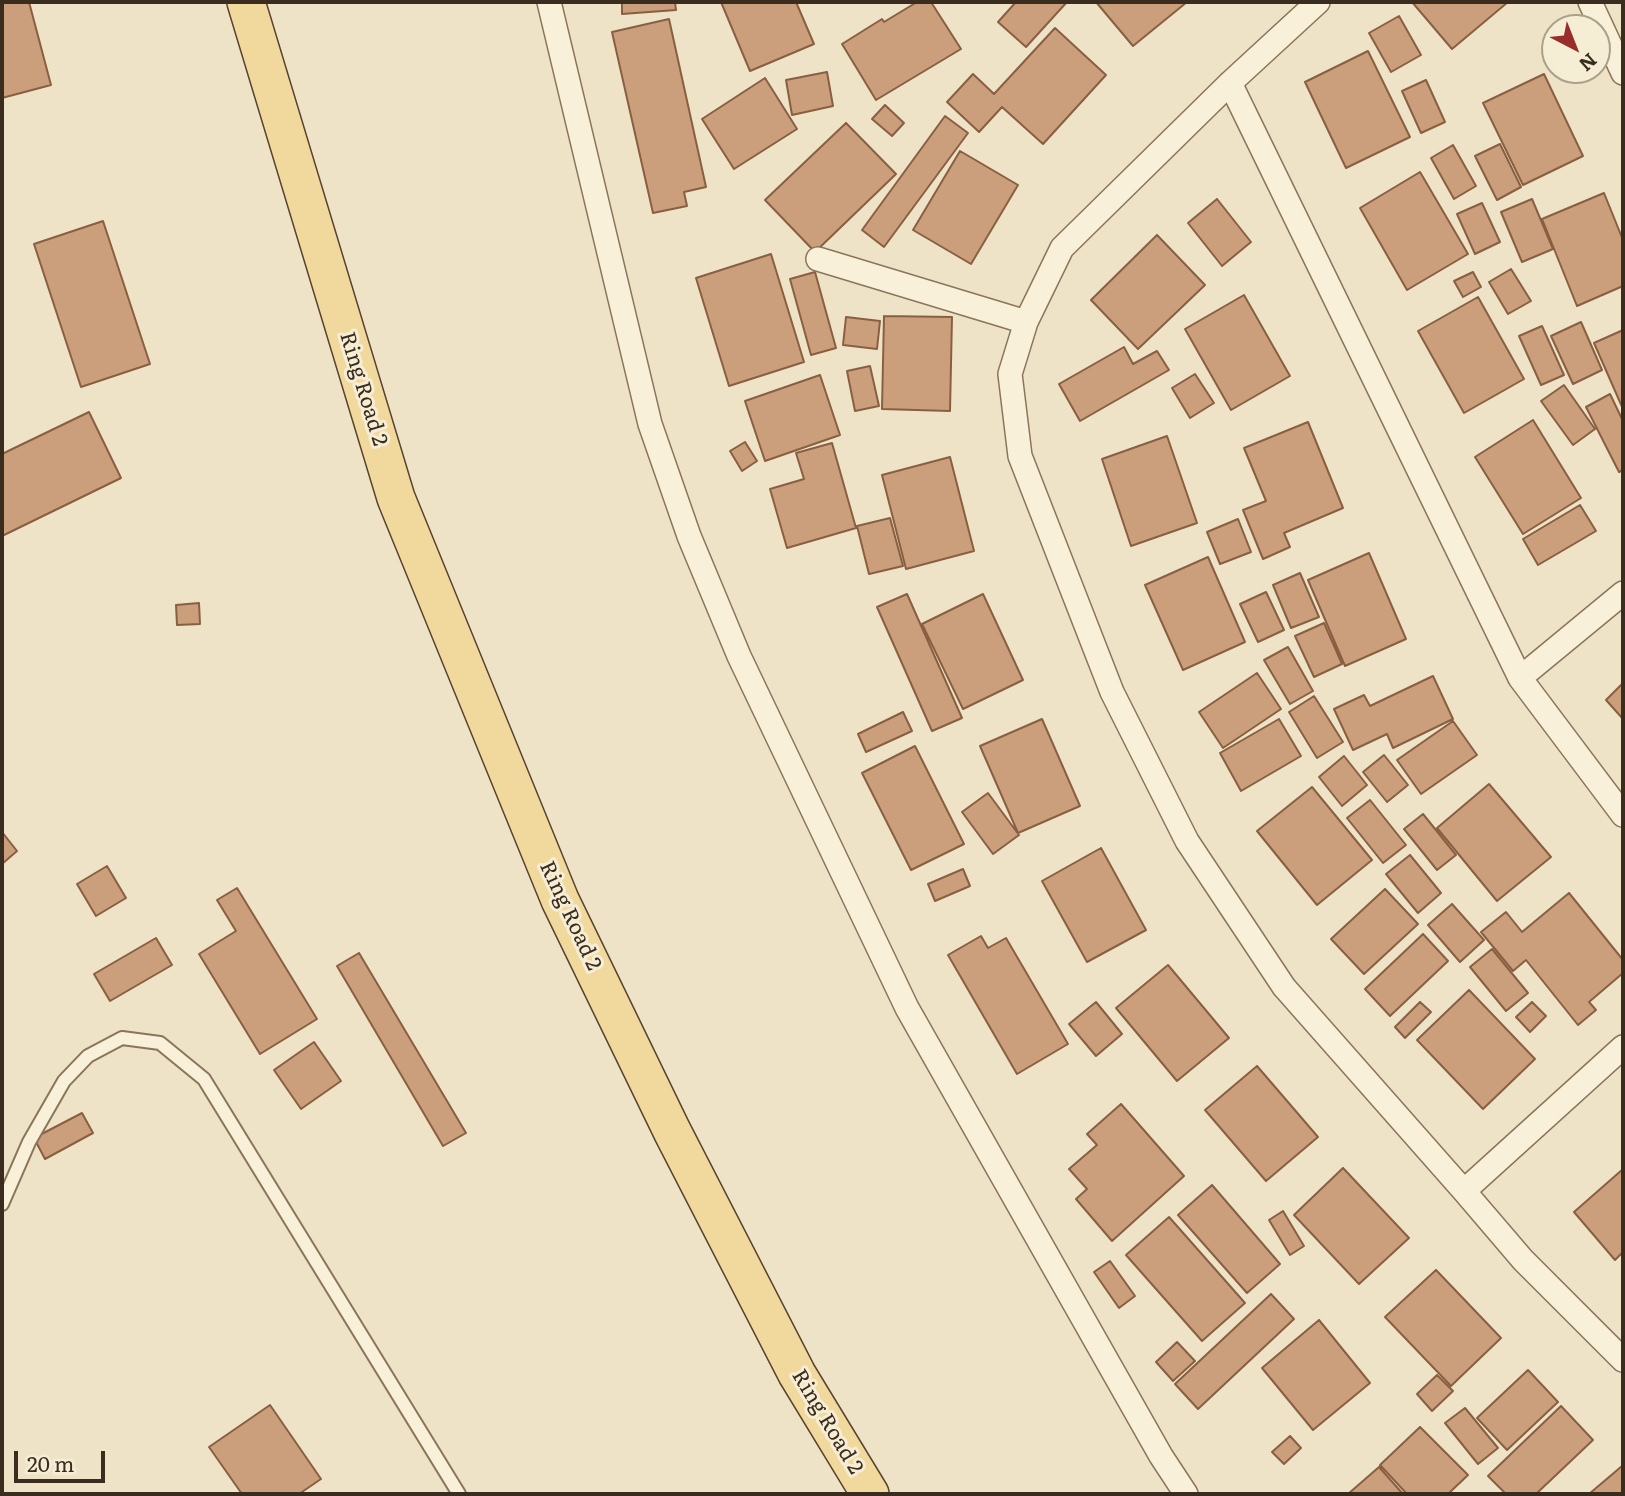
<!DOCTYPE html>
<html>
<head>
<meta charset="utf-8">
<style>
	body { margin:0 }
	#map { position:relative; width:1625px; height:1496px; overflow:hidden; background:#eee3c6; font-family:Literata,serif }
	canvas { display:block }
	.frame { position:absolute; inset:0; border:4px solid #3a2d1f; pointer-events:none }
	.north { position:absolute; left:1541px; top:14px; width:70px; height:70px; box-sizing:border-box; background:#f6edd5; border:2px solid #aba08c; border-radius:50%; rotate:138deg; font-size:19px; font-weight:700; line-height:28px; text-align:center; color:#3a2d1f }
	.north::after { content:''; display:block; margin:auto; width:24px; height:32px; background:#992d2b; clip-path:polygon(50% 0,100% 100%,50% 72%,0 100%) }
	.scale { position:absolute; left:14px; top:1451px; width:91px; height:32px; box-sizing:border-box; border:4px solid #3a2d1f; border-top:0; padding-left:9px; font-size:21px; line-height:24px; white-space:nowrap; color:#3a2d1f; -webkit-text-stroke:5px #f6edd5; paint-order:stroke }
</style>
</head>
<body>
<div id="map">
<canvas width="1625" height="1496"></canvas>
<div class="frame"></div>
<div class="north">N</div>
<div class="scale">20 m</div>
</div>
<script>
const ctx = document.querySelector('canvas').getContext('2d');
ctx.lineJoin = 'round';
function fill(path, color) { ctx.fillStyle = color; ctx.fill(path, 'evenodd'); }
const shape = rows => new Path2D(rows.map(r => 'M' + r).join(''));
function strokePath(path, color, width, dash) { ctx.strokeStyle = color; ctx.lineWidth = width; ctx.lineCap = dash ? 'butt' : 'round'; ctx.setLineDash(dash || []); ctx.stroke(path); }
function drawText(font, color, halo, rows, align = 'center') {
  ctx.font = font + ' Literata,serif'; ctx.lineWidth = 6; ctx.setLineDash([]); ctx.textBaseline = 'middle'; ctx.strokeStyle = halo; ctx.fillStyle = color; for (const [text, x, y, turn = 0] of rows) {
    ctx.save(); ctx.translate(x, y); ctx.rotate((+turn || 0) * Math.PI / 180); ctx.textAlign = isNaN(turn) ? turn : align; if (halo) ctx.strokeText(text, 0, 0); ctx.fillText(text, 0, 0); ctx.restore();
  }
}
const building = shape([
	[2,2,29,2,51,85,2,98,2,2],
	[622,2,675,2,676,10,622,14,622,2],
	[721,2,796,2,814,44,750,71,721,2],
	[917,2,931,2,961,49,876,100,842,44,882,19,884,22,917,2],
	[1016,2,1067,2,1026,47,998,22,1016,2],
	[1096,2,1187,2,1133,46,1096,2],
	[1412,2,1508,2,1452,49,1412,2],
	[1399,16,1421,55,1391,72,1369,33,1399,16],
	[669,19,706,187,684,192,687,206,653,213,612,32,669,19],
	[1055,28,1106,75,1043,144,1002,107,979,132,947,102,973,74,994,94,1055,28],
	[1368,51,1410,137,1346,168,1305,82,1368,51],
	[827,72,833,106,792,115,786,80,827,72],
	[1544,74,1583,156,1523,185,1483,103,1544,74],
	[765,78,797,129,734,169,702,119,765,78],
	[1426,80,1445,122,1421,133,1402,91,1426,80],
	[885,105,904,123,892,136,872,119,885,105],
	[945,116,968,133,884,247,862,230,945,116],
	[846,123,896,174,815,252,765,200,846,123],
	[1500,144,1521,187,1497,200,1475,156,1500,144],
	[1453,145,1476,186,1454,199,1431,158,1453,145],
	[960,151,1018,185,971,264,913,230,960,151],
	[1420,172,1468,254,1407,290,1360,208,1420,172],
	[1604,193,1623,240,1623,286,1577,306,1542,219,1604,193],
	[1217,199,1251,242,1222,266,1188,223,1217,199],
	[1532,199,1553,249,1522,262,1501,212,1532,199],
	[1482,203,1500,242,1475,254,1457,214,1482,203],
	[103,221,150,364,81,387,34,244,103,221],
	[1157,235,1205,285,1138,349,1091,300,1157,235],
	[771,254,804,362,729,386,696,278,771,254],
	[1511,269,1531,301,1508,314,1489,282,1511,269],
	[815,272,836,348,811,355,790,279,815,272],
	[1473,272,1481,287,1463,297,1454,281,1473,272],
	[1244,295,1290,376,1231,410,1185,329,1244,295],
	[1478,297,1524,379,1464,413,1418,331,1478,297],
	[884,316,952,317,950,411,882,409,884,316],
	[846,317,880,321,877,349,843,345,846,317],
	[1581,322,1602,370,1573,384,1551,336,1581,322],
	[1542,326,1564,375,1541,385,1519,336,1542,326],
	[1623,330,1623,409,1594,343,1623,330],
	[1124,347,1133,364,1157,351,1169,370,1080,421,1059,384,1124,347],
	[870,366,879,406,855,411,847,371,870,366],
	[1195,374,1214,403,1190,418,1172,388,1195,374],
	[820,375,840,435,765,461,745,401,820,375],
	[1564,385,1595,429,1573,445,1541,401,1564,385],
	[1610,394,1623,421,1623,470,1619,472,1586,407,1610,394],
	[89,412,121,478,2,536,2,454,89,412],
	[1533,420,1581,498,1523,534,1475,457,1533,420],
	[1308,422,1343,508,1284,533,1290,547,1263,559,1243,510,1266,501,1244,448,1308,422],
	[1167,436,1197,523,1131,546,1102,459,1167,436],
	[745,442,757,461,742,471,730,451,745,442],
	[832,443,856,528,787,548,770,489,804,479,796,453,832,443],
	[950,457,974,551,906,569,882,475,950,457],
	[1580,505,1596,531,1538,565,1523,539,1580,505],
	[890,518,903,566,869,574,857,526,890,518],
	[1238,519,1251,552,1220,564,1207,532,1238,519],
	[1369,553,1406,639,1345,666,1308,580,1369,553],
	[1208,557,1245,642,1183,670,1145,585,1208,557],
	[1300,573,1319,617,1291,628,1273,585,1300,573],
	[1266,592,1284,630,1258,642,1240,604,1266,592],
	[907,594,962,718,932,731,877,607,907,594],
	[983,594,1023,680,963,709,922,624,983,594],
	[199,603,200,624,177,625,176,605,199,603],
	[1324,623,1342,664,1314,677,1295,636,1324,623],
	[1288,647,1313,691,1290,704,1264,660,1288,647],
	[1257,673,1281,709,1223,748,1199,712,1257,673],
	[1433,676,1453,719,1393,748,1387,734,1353,750,1334,709,1364,695,1370,706,1433,676],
	[1623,683,1623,719,1606,700,1623,683],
	[1314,696,1343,742,1317,758,1289,712,1314,696],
	[903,712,912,731,866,752,858,734,903,712],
	[1042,719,1080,806,1018,833,980,746,1042,719],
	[1279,719,1301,756,1241,791,1220,753,1279,719],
	[1453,721,1477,755,1421,794,1397,760,1453,721],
	[915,746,964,844,911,870,862,773,915,746],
	[1384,755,1408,785,1387,802,1363,772,1384,755],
	[1344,756,1367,785,1342,806,1319,777,1344,756],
	[1489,784,1551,857,1497,901,1437,828,1489,784],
	[1312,787,1372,860,1317,905,1257,831,1312,787],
	[988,793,1019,835,993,854,962,812,988,793],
	[1370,800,1406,845,1383,863,1347,818,1370,800],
	[1423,814,1456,855,1437,870,1404,829,1423,814],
	[2,832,17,851,2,864,2,832],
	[1101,848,1146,930,1087,962,1042,881,1101,848],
	[1410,855,1441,893,1418,913,1386,874,1410,855],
	[107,866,126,898,96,916,77,884,107,866],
	[963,869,970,886,935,901,928,884,963,869],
	[237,888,317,1019,260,1054,199,954,236,931,217,900,237,888],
	[1385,889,1418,924,1364,974,1331,939,1385,889],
	[1569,893,1623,960,1623,973,1589,1002,1596,1010,1578,1025,1526,960,1513,971,1481,932,1506,912,1522,932,1569,893],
	[1452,904,1484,940,1460,962,1428,925,1452,904],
	[1423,934,1448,961,1390,1016,1365,989,1423,934],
	[981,936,988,948,1006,938,1068,1044,1017,1074,948,955,981,936],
	[156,938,172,965,110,1001,94,974,156,938],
	[1492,949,1528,993,1506,1011,1470,967,1492,949],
	[359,953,466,1133,443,1146,337,966,359,953],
	[1168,965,1229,1038,1177,1081,1116,1008,1168,965],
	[1469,990,1535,1059,1483,1109,1417,1040,1469,990],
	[1096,1002,1122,1034,1096,1056,1069,1024,1096,1002],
	[1420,1002,1431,1012,1405,1038,1395,1027,1420,1002],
	[1532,1002,1546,1016,1530,1032,1516,1017,1532,1002],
	[314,1042,341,1081,301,1109,274,1070,314,1042],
	[1257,1066,1318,1137,1266,1181,1205,1110,1257,1066],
	[1121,1104,1184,1176,1112,1241,1076,1199,1087,1189,1069,1169,1097,1145,1087,1134,1121,1104],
	[82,1113,93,1133,45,1159,34,1138,82,1113],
	[1343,1168,1409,1238,1359,1284,1294,1215,1343,1168],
	[1623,1169,1623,1252,1615,1260,1574,1212,1623,1169],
	[1212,1185,1280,1264,1247,1293,1178,1215,1212,1185],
	[1283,1211,1304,1246,1290,1255,1269,1220,1283,1211],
	[1169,1217,1245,1303,1202,1341,1126,1255,1169,1217],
	[1110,1261,1135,1296,1119,1308,1094,1272,1110,1261],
	[1436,1270,1501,1338,1451,1386,1385,1317,1436,1270],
	[1271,1294,1294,1319,1198,1409,1175,1384,1271,1294],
	[1319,1320,1370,1383,1313,1430,1262,1368,1319,1320],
	[1177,1342,1195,1361,1173,1381,1156,1362,1177,1342],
	[1528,1370,1558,1402,1507,1450,1477,1418,1528,1370],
	[1437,1375,1453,1391,1432,1411,1417,1394,1437,1375],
	[270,1405,321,1479,299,1494,242,1494,209,1447,270,1405],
	[1561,1406,1593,1440,1536,1494,1506,1494,1488,1476,1561,1406],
	[1465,1408,1498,1448,1478,1464,1445,1423,1465,1408],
	[1420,1427,1468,1475,1448,1494,1407,1494,1380,1465,1420,1427],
	[1290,1436,1301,1448,1284,1464,1272,1452,1290,1436],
	[1622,1466,1623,1468,1623,1494,1589,1494,1622,1466],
	[1379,1467,1403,1494,1348,1494,1379,1467]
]);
const service = shape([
	[2,1204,29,1142,64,1081,88,1056,122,1038,160,1043,204,1079,459,1494]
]);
const minor = shape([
	[549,2,650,424,689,536,739,656,907,1008,1161,1456,1186,1494],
	[1318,2,1230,83,1062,248,1026,322,1010,374,1020,456,1112,692,1187,841,1284,987,1464,1191,1523,1260,1623,1360],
	[1590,2,1623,73],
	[1230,83,1520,678,1623,815],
	[818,259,1026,322],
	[1520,678,1623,593],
	[1464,1191,1623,1047]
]);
const primary = shape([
	[246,2,396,498,560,900,672,1131,797,1374,870,1494]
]);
const streetNames = [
	["Ring Road 2",363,389,73],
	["Ring Road 2",570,916,65],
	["Ring Road 2",827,1422,59]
];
fill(building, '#cc9f7c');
strokePath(building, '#895f41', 2);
strokePath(service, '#8a755b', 16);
strokePath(minor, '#8a755b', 26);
strokePath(primary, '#58432f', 40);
strokePath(service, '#f9f0d9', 12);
strokePath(minor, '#f9f0d9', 23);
strokePath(primary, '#f1d99e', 37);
drawText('21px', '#3a2d1f', '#f6edd5', streetNames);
</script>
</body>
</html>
